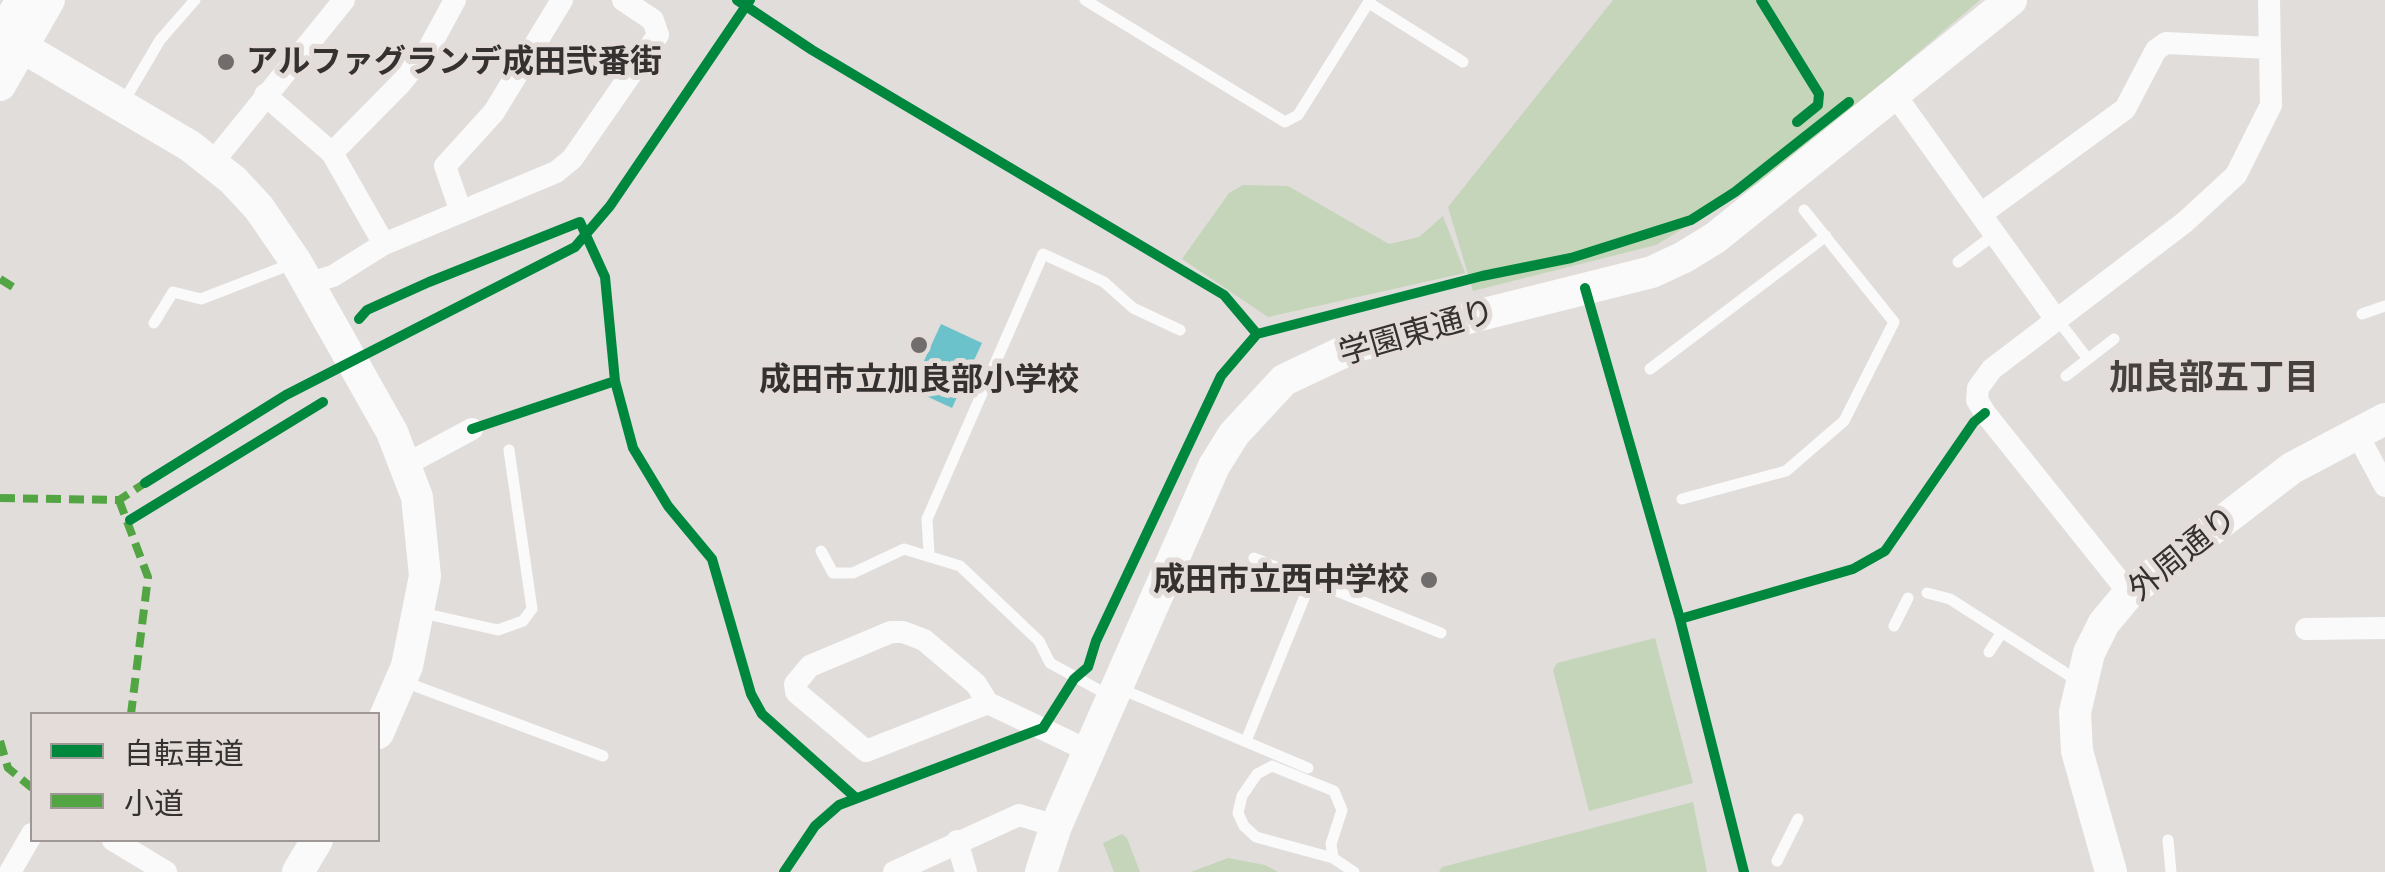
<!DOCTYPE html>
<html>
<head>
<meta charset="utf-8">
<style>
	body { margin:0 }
	#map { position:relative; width:2385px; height:872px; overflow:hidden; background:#e1dddb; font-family:Quicksand,"Noto Sans JP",sans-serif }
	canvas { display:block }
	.legend { position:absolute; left:30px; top:712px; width:350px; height:130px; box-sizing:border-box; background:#e3dcd9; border:2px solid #9d9895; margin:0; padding:12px 18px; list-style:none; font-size:30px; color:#343130 }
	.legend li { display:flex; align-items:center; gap:20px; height:50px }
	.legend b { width:50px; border:2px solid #9d9895 }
</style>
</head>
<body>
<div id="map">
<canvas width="2385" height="872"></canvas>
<ul class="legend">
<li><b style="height:12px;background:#00873e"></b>自転車道</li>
<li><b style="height:12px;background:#53a544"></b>小道</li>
</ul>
</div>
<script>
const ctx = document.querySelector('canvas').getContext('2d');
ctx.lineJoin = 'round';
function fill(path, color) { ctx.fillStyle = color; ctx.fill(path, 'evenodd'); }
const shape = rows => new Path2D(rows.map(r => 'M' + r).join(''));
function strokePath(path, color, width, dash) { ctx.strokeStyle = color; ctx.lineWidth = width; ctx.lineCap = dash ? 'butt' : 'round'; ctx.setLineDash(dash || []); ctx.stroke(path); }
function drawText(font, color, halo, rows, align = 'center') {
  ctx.font = font + ' Quicksand,"Noto Sans JP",sans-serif'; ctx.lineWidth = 10; ctx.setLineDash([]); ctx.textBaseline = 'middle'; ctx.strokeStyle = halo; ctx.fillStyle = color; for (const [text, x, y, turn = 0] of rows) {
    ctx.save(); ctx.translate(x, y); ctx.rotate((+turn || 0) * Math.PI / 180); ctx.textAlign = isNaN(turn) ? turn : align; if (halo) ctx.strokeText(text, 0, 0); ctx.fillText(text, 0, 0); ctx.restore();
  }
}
const green = shape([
	[1613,0,1980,0,1780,170,1656,245,1473,291,1448,207],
	[1243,185,1288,186,1389,244,1419,237,1443,216,1465,273,1268,317,1182,259,1229,193],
	[1655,638,1693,783,1589,811,1553,670,1557,663],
	[1693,802,1707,872,1439,872,1442,867],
	[1122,834,1127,838,1140,872,1114,872,1103,843],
	[1228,858,1265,865,1278,872,1191,872]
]);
const water = shape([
	[941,324,982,343,952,408,911,389]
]);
const lane = shape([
	[1085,0,1285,122,1298,115,1370,0],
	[1369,3,1463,62],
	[124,101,160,40,195,0],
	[1958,262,1995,234],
	[2362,314,2385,306],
	[2057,319,2088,359],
	[154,323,173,292,201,299,294,263],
	[1650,369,1826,236],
	[2066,376,2114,339],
	[1682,499,1786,471,1844,421,1894,322,1804,210],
	[821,551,833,573,853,573,904,549,960,566,1039,641,1050,663,1108,695],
	[929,553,927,519,1043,254,1104,282,1133,308,1180,330],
	[1254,558,1441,633],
	[1927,593,1950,599,2078,681],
	[422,613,498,630,523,621,532,609,509,450],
	[1894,626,1908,598],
	[1989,652,2002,632],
	[402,681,603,756],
	[1121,689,1308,768],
	[1246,741,1311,581],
	[2168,840,2171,872],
	[1333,858,1331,844,1342,810,1334,791,1272,766,1257,774,1242,796,1238,813,1244,826,1256,837,1333,858,1354,872],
	[1777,861,1798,819]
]);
const street = shape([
	[265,95,332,153,384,244],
	[1895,95,2055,318],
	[332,153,400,84,429,48,455,0],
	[213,162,344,0],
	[461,212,445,166,494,112,562,0],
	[1981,214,2125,109,2156,50,2166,43,2270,48],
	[309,283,333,276,384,244,556,172,572,159,658,35,653,20,623,0],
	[2356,432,2385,486],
	[407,464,472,429],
	[2129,593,1985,413,1977,400,1978,388,1992,369,2185,222,2236,175,2271,105,2269,0],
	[2306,629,2385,628],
	[988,703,976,684,924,640,903,632,891,632,810,666,795,684,796,692,866,751,988,703,1089,751],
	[113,840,166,872],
	[957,841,966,872],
	[10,872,32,834],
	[894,872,1019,815,1056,826]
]);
const secondary = shape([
	[0,34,190,146,233,180,259,208,296,262,392,432,417,497,425,576,407,666,378,733],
	[0,37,22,0],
	[0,85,49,0],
	[298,872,317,840],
	[1041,872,1056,826,1214,466,1234,434,1284,380,1356,346,1652,272,1684,257,1715,238,2011,0],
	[2111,872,2077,751,2075,712,2089,653,2104,623,2129,593,2292,468,2385,419]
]);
const quiet = shape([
	[0,279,16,289],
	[0,498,119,500,145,483],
	[119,500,148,577,131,714],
	[0,741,8,768,32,788]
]);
const cycleway = shape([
	[737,0,812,50,1224,295,1257,334],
	[1761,0,1819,94,1818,105,1797,122],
	[1585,288,1680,619,1744,872],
	[359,319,367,310,429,282,580,222,605,277,615,381,633,448,668,506,712,559,751,694,762,714,856,798],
	[472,429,615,381],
	[145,483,286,395,575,247,610,206,750,0],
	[130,520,323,402],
	[1680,619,1853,569,1885,551,1974,422,1985,413],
	[784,872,815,826,839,805,1043,728,1074,679,1088,667,1096,641,1221,376,1257,334,1482,276,1571,258,1691,220,1735,192,1849,102]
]);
const markers = [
	[226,62,10,"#716d6c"],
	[919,345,10,"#716d6c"],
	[1429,580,10,"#716d6c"]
];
const poiNames = [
	["アルファグランデ成田弐番街",246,62],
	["成田市立加良部小学校",919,380,"center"],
	["成田市立西中学校",1409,580,"right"]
];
const streetNames = [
	["学園東通り",1417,333,-16],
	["外周通り",2183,554,-39]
];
const neighbourhoodNames = [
	["加良部五丁目",2214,378]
];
fill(green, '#c5d5b9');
fill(water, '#6cc2cb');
strokePath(lane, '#fafafa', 11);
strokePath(street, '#fafafa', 22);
strokePath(secondary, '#fafafa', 32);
strokePath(quiet, '#53a544', 8, [15, 8]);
strokePath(cycleway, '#00873e', 10);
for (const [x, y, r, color] of markers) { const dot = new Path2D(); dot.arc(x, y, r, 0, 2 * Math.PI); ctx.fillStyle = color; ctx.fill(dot); strokePath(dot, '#e3dcd9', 4); }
drawText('bold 32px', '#343130', '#e3dcd9', poiNames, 'left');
drawText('32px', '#343130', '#e3dcd9', streetNames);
drawText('bold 35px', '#46413f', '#e3dcd9', neighbourhoodNames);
</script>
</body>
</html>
